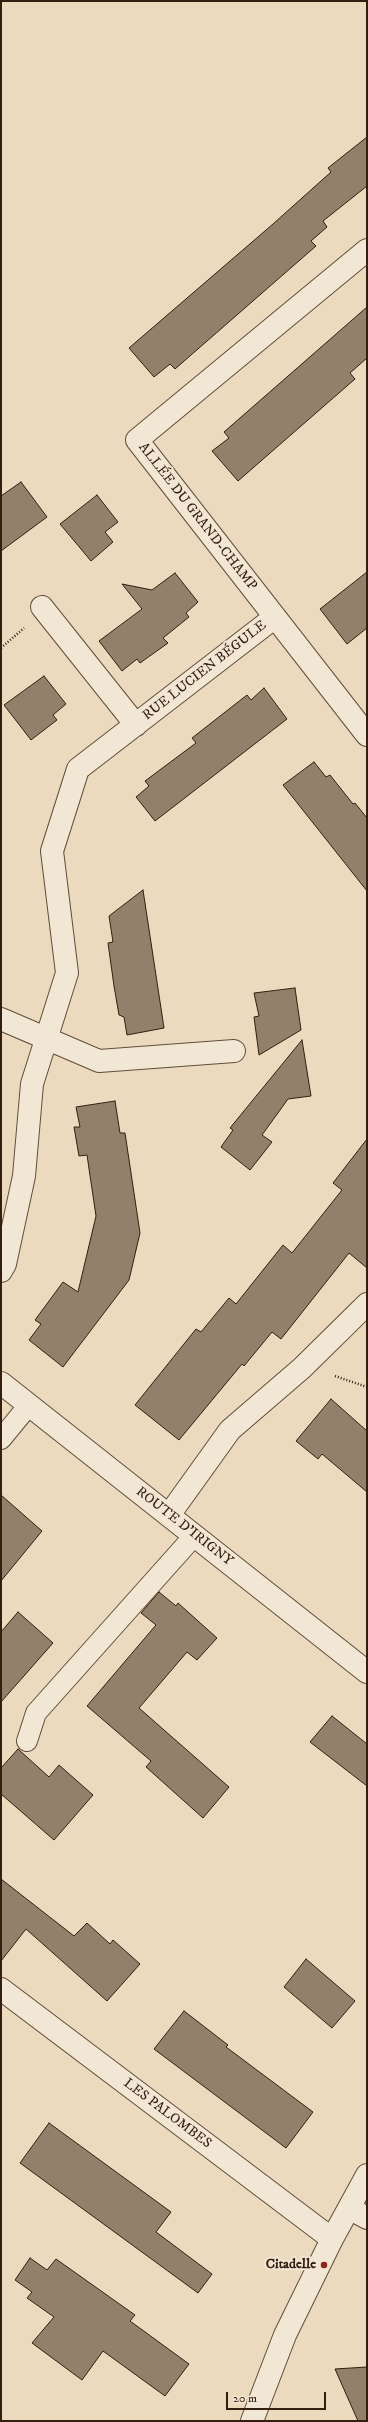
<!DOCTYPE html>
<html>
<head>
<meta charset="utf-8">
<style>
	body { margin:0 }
	#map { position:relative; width:368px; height:2422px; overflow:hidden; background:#ebdabd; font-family:"IM FELL DW Pica",serif }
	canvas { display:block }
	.frame { position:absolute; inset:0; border:2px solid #341e10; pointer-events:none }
	.scale { position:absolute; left:226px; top:2392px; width:100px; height:18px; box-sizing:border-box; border:2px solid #341e10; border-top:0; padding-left:5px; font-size:12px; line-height:14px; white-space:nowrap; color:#341e10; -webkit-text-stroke:3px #f2e7d4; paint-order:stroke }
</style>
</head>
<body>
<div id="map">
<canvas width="368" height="2422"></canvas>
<div class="frame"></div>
<div class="scale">20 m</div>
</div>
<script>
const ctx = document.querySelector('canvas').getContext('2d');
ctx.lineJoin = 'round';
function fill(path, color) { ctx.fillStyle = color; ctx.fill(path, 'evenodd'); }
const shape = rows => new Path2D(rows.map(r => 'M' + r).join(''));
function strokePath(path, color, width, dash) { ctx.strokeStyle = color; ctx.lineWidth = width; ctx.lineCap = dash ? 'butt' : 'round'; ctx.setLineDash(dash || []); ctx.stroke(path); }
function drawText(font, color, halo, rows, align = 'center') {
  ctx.font = font + ' "IM FELL DW Pica",serif'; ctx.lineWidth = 4; ctx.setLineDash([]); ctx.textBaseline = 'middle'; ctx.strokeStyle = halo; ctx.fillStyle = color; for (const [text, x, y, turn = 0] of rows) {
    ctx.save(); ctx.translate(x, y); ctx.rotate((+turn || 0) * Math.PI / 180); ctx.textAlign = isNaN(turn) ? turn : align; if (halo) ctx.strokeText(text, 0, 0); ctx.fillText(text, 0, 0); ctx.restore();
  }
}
const building = shape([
	[367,137,367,186,323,221,327,227,311,241,316,246,175,369,170,364,154,377,129,348,273,224,331,172,328,168,367,137],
	[367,307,367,358,350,373,355,379,238,481,212,451,229,438,224,432,367,307],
	[21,482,47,517,1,551,1,496,21,482],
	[97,495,118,522,105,532,113,542,91,561,60,524,97,495],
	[367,572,367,628,347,644,320,609,367,572],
	[175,573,198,602,186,613,189,617,163,638,168,643,140,663,137,659,122,671,99,641,142,609,122,584,152,590,175,573],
	[44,676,66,704,53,715,57,720,31,740,4,705,44,676],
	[264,688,287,719,155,821,136,797,149,786,145,781,196,743,192,738,247,695,251,700,264,688],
	[314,762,326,777,330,775,353,804,355,803,367,818,367,891,283,785,314,762],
	[143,890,164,1028,127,1035,124,1017,119,1015,114,986,108,943,113,942,109,916,143,890],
	[295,988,301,1030,259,1055,254,1017,259,1016,254,993,295,988],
	[302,1040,311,1096,288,1099,262,1135,272,1142,250,1170,221,1147,233,1130,230,1128,302,1040],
	[115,1101,120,1133,125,1133,140,1233,129,1280,63,1367,29,1340,41,1324,35,1320,63,1282,78,1292,96,1216,87,1155,79,1156,74,1127,80,1127,76,1107,115,1101],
	[367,1139,367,1268,349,1253,281,1339,272,1332,244,1366,242,1364,179,1440,135,1405,196,1329,201,1332,229,1298,236,1304,283,1245,292,1253,342,1190,333,1183,367,1139],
	[331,1399,367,1431,367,1492,322,1454,318,1459,296,1441,331,1399],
	[1,1495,42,1531,1,1581,1,1495],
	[159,1592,176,1606,178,1603,217,1638,197,1660,187,1652,139,1708,229,1787,203,1818,146,1767,151,1761,87,1706,156,1625,141,1613,159,1592],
	[18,1612,53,1643,1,1702,1,1632,18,1612],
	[332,1716,367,1744,367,1786,310,1742,332,1716],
	[18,1749,49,1777,59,1765,93,1795,54,1840,1,1794,1,1768,18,1749],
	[1,1879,74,1936,87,1923,110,1944,113,1940,140,1964,107,2001,26,1929,1,1961,1,1879],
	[306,1959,355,2001,332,2028,284,1987,306,1959],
	[184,2011,228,2045,226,2047,313,2112,286,2148,154,2049,184,2011],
	[49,2123,171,2212,156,2232,212,2274,198,2293,20,2163,49,2123],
	[30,2258,47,2270,56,2259,135,2315,130,2321,189,2364,165,2396,103,2351,82,2380,32,2343,54,2317,27,2298,32,2292,15,2280,30,2258],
	[367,2367,367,2421,358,2421,335,2369,367,2367]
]);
const path = shape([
	[1,648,24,628],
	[335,1376,367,1387]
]);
const service = shape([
	[1,1439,29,1405],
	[27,1741,36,1713,194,1536]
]);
const minor = shape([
	[367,250,137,440,367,735],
	[42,607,136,725],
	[1,1019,99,1061,234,1051],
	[1,1271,5,1264,24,1176,32,1084,67,973,52,851,78,769,275,617],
	[169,1515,230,1430,302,1368,367,1304],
	[1,1989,332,2239],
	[349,2208,367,2218],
	[252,2421,285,2335,332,2239,367,2175]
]);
const tertiary = shape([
	[1,1383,367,1672]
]);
const markers = [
	[324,2265,4,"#8f2418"]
];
const streetNames = [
	["ALLÉE DU GRAND-CHAMP",197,517,52],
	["RUE LUCIEN BÉGULE",205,671,-38],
	["ROUTE D'IRIGNY",184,1527,38],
	["LES PALOMBES",167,2114,37]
];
const poiNames = [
	["Citadelle",316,2265]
];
fill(building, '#93806a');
strokePath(building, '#341e10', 1);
strokePath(service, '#624d3b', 22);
strokePath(minor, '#624d3b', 24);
strokePath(tertiary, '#624d3b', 24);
strokePath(path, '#341e10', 2.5, [1, 2]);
strokePath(service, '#f2e7d4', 20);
strokePath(minor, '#f2e7d4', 22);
strokePath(tertiary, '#f2e7d4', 22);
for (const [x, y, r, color] of markers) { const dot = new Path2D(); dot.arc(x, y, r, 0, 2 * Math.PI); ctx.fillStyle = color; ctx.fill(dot); strokePath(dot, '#f2e7d4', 1.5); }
drawText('14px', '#341e10', '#f2e7d4', streetNames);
drawText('bold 14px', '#341e10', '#f2e7d4', poiNames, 'right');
</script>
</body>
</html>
